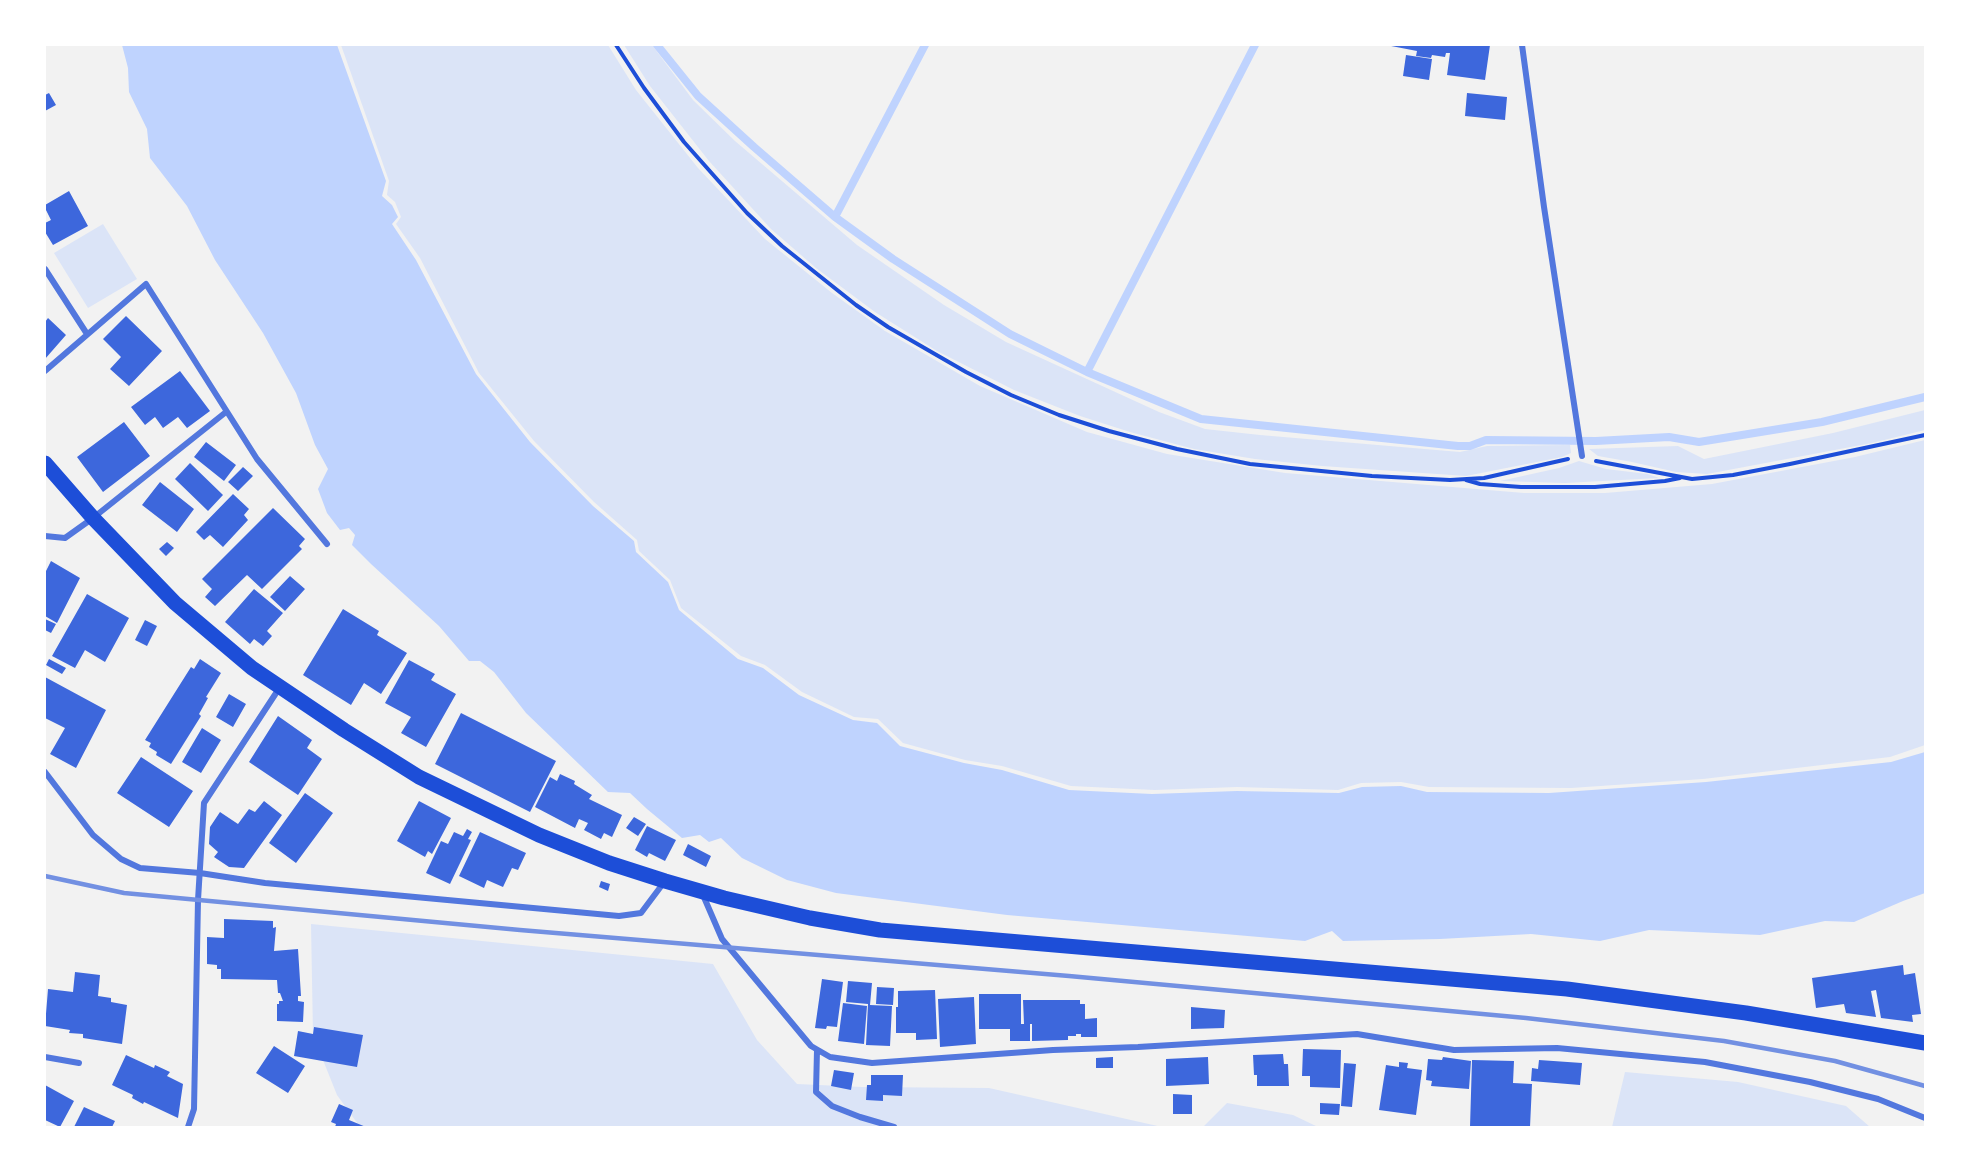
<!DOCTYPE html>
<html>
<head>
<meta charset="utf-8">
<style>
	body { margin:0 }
	#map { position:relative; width:1970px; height:1172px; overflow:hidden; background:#f2f2f2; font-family:"Space Grotesk",sans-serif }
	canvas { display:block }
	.frame { position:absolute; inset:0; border:46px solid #fff; pointer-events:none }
</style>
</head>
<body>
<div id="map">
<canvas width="1970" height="1172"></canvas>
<div class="frame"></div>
</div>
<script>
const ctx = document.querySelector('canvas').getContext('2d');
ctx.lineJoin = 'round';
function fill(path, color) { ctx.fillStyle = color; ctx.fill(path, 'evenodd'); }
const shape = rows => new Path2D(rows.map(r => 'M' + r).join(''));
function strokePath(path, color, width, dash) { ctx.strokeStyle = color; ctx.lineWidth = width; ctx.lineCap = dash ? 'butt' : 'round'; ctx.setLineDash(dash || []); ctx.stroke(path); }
const green = shape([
	[341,45,608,45,636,90,698,168,765,239,832,293,885,331,980,386,1087,432,1167,454,1285,473,1524,493,1605,493,1712,484,1855,457,1925,440,1925,745,1890,757,1703,779,1571,788,1429,787,1401,782,1361,783,1338,790,1237,787,1155,790,1071,786,1002,766,965,760,903,743,878,719,854,717,802,692,765,665,741,656,681,608,670,580,639,551,637,540,594,502,534,441,479,373,420,258,396,224,401,217,395,202,387,195,389,181],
	[624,45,652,45,693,100,735,141,857,245,944,305,1006,342,1159,412,1205,429,1260,435,1460,452,1487,446,1570,445,1571,453,1562,457,1466,476,1322,466,1255,459,1194,449,1130,432,1080,416,1014,390,937,351,875,312,816,268,771,229,709,161,650,86],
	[103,224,137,279,88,308,54,253],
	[1925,410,1925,430,1872,443,1707,474,1676,472,1632,462,1598,456,1589,449,1678,446,1704,459,1833,433],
	[1579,461,1606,469,1648,474,1659,478,1565,483,1500,481,1559,468],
	[311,924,713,964,757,1040,797,1084,862,1087,989,1088,1162,1127,360,1127,337,1095,313,1035],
	[1625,1072,1738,1082,1846,1106,1870,1127,1612,1127],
	[1227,1103,1293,1115,1318,1127,1203,1127]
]);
const water = shape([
	[122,45,337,45,386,181,382,196,392,205,398,217,392,224,416,260,476,374,530,442,593,506,634,541,636,552,668,582,679,610,738,659,763,668,799,695,853,720,877,723,900,746,964,763,1002,770,1069,790,1152,794,1237,791,1339,793,1362,787,1401,786,1427,792,1549,793,1706,782,1891,762,1925,752,1925,893,1903,901,1854,922,1825,921,1760,935,1649,930,1600,941,1531,934,1440,939,1343,941,1332,931,1305,941,1007,915,836,893,787,880,742,858,721,838,709,842,700,835,682,838,647,809,630,793,608,792,526,713,494,672,480,661,469,661,439,626,371,564,352,545,355,535,349,528,340,530,327,513,318,489,328,469,315,445,296,393,263,333,215,260,187,206,150,158,147,129,129,92,128,68]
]);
const stream = shape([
	[657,45,698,96,754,147,835,217,893,259,1010,334,1087,372,1201,419,1458,446,1470,446,1486,440,1596,441,1669,437,1699,442,1822,422,1925,397],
	[835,217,925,45],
	[1087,372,1255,45]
]);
const building = shape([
	[1386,45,1490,45,1485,80,1447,75,1450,53,1446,53,1445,57,1432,55,1431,58,1416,56,1417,51],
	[1406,55,1432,59,1429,80,1403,76],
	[49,93,56,105,45,111,45,95],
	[1467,93,1507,97,1505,120,1465,116],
	[69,191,88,226,53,245,45,232,45,223,51,220,45,208,45,205],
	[126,316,162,351,129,386,110,369,121,357,103,339],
	[48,318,66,335,45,359,45,322],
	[180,371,210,411,187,428,178,417,163,428,155,417,145,425,131,407],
	[124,422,150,456,103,492,77,457],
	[206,442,236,465,224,481,194,457],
	[190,463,223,495,208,511,175,479],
	[243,467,253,476,238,491,228,482],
	[160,482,194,509,177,532,142,505],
	[233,494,249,509,244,515,248,520,223,547,210,535,204,540,196,532],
	[273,508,305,539,299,546,302,549,262,589,247,575,215,606,205,597,212,589,202,579],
	[167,542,174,548,166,556,159,549],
	[51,561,80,578,57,623,45,616,45,573],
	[290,576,305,589,285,611,270,597],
	[254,589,283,613,267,631,272,636,263,646,254,639,250,644,225,622],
	[87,594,129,618,105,662,85,650,75,668,52,656],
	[343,609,379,631,377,635,407,653,381,694,364,683,351,705,303,675],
	[45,619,56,624,51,633,45,630],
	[145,620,157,626,147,646,135,640],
	[49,659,66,668,62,674,46,665],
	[200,659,221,673,206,697,208,698,199,714,201,716,171,764,156,755,157,752,149,747,151,743,145,740,191,667,194,669],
	[409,660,435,674,431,680,456,694,426,747,401,733,411,717,385,703],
	[45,677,106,710,76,768,50,754,65,728,45,718],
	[229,694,246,704,233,727,216,717],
	[461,713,556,761,530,812,435,764],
	[278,716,312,740,307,748,322,759,298,795,249,762],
	[202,728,221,740,201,773,182,762],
	[141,757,193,791,169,827,117,793],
	[560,774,575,781,574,784,592,795,589,799,622,815,612,837,604,833,601,839,584,830,588,823,579,819,575,828,535,807,550,777,557,781],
	[305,793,333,813,296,863,269,843],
	[264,801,282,815,244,868,229,867,214,857,218,852,209,844,210,827,220,812,238,824,249,809,255,812],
	[419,801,451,818,432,854,428,851,425,857,397,841],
	[634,817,646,824,638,836,626,828],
	[647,826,676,840,665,861,649,853,647,857,635,850],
	[467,829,472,832,468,839,471,840,450,884,426,873,441,841,448,844,454,832,463,836],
	[480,832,526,853,518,870,512,868,503,887,487,880,484,888,459,876],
	[688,844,711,856,706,867,683,855],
	[601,881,610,884,608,891,599,887],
	[224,919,273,921,273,928,276,927,274,951,298,949,301,996,298,996,298,1001,304,1002,303,1022,277,1021,277,1004,279,1004,279,1001,283,1001,280,993,278,993,277,980,221,979,221,969,217,969,217,965,207,964,207,937,224,938],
	[1903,965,1904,975,1915,973,1921,1014,1912,1015,1913,1022,1881,1018,1876,990,1871,991,1876,1017,1846,1013,1844,1004,1816,1008,1812,978],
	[75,972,100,975,98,996,111,998,111,1002,127,1005,122,1044,83,1038,83,1034,69,1033,70,1030,45,1026,48,989,73,992],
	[822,979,843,982,837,1027,827,1026,826,1029,815,1028],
	[848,981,872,983,870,1005,892,1006,890,1046,866,1045,868,1004,846,1002],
	[877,987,894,988,893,1005,876,1004],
	[935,990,937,1039,916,1040,916,1033,896,1033,896,1007,898,1007,898,991],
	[979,994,1021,994,1021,1024,1024,1024,1023,1000,1080,1000,1080,1004,1085,1004,1085,1019,1097,1018,1097,1037,1081,1037,1081,1034,1076,1034,1076,1036,1068,1036,1068,1040,1032,1041,1032,1024,1030,1024,1030,1041,1010,1041,1010,1029,979,1029],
	[974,997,976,1044,940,1047,938,999],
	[843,1003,867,1006,864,1044,838,1041],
	[1191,1007,1225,1010,1224,1028,1191,1029],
	[314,1027,363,1035,357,1067,294,1056,298,1031,313,1034],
	[274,1046,305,1066,288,1093,256,1073],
	[1303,1049,1341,1050,1340,1088,1310,1087,1310,1076,1302,1076],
	[1283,1054,1284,1064,1288,1064,1289,1086,1257,1086,1257,1075,1254,1075,1253,1055],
	[126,1055,154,1068,155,1065,170,1072,167,1076,183,1084,178,1118,144,1102,143,1104,132,1098,133,1095,112,1085],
	[1113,1057,1113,1068,1096,1068,1096,1058],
	[1208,1057,1209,1084,1166,1086,1166,1059],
	[1443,1057,1471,1061,1469,1089,1431,1086,1432,1081,1426,1080,1428,1059,1442,1060],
	[1472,1060,1514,1061,1513,1083,1532,1084,1530,1127,1470,1127],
	[1539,1060,1582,1063,1580,1085,1531,1081,1532,1068,1538,1069],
	[1399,1062,1408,1063,1407,1068,1422,1070,1416,1115,1379,1110,1386,1065,1399,1067],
	[1344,1063,1356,1064,1352,1107,1341,1106],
	[834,1070,854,1073,851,1090,831,1086],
	[871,1075,903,1075,902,1096,883,1095,883,1101,866,1100,867,1085,871,1085],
	[45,1085,74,1101,60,1127,45,1120,46,1115,45,1114],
	[1173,1094,1192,1095,1192,1114,1173,1114],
	[1320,1103,1340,1104,1339,1115,1320,1114],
	[339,1104,353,1110,349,1120,366,1127,335,1127,336,1124,331,1122],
	[84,1107,115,1121,112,1127,74,1127]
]);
const path = shape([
	[616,45,644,88,684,142,747,213,782,246,856,305,888,327,966,372,1011,395,1059,415,1109,431,1177,449,1250,464,1372,476,1450,480,1484,478,1568,459],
	[1596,461,1692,479,1733,475,1790,464,1925,435],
	[1466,480,1480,484,1521,487,1595,487,1665,481,1680,478]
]);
const minor = shape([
	[1522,45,1544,207,1582,456],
	[45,269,87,334],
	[45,371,146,284,257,459,327,544],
	[45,536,65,538,93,518,226,412],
	[45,772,93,835,121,859,140,868,200,873,265,883,619,916,641,913,665,881],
	[703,895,722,939,811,1046,830,1057,872,1063,1053,1050,1138,1047,1357,1034,1454,1050,1557,1048,1705,1062,1810,1082,1878,1099,1925,1118],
	[817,1050,816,1092,832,1106,860,1117,894,1127],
	[45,1057,79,1063],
	[188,1127,194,1109,198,900,204,803,280,687]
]);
const primary = shape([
	[45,463,93,518,175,603,252,668,344,730,419,777,539,835,609,863,665,881,724,898,810,918,880,930,1567,989,1746,1013,1925,1043]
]);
const rail = shape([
	[45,876,124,893,520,930,1069,976,1526,1018,1724,1041,1835,1061,1925,1086]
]);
fill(green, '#dbe4f7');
fill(water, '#bfd3fe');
strokePath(stream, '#bfd3fe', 8);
fill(building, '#3d67dc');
strokePath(path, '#1d4ed8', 4);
strokePath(minor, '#5277de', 6);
strokePath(primary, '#1d4ed8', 15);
strokePath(rail, '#7290e2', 4.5);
</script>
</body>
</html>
